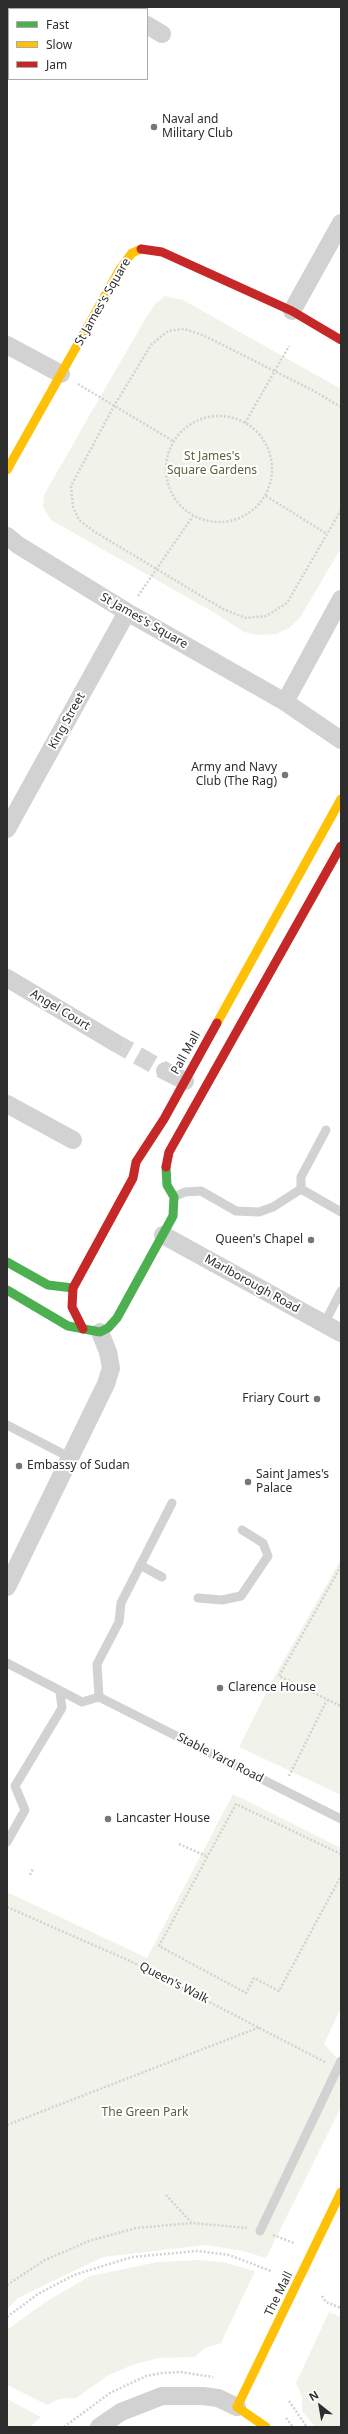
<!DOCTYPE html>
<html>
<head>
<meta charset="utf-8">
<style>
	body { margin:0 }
	#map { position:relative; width:348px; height:2434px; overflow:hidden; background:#fff; font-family:"Noto Sans",sans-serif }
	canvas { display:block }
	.frame { position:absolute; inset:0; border:8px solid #2d2d2d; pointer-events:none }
	.legend { position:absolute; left:8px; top:8px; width:140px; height:72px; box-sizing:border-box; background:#fff; border:1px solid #ababab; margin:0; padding:5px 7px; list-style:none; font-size:12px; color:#2d2d2d }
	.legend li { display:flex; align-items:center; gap:8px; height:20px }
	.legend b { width:20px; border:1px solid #ababab }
	.north { position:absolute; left:300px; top:2386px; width:40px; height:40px; -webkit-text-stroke:3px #fff; paint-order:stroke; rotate:329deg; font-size:11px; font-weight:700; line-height:16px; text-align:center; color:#2d2d2d }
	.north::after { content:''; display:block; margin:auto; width:14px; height:18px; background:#2d2d2d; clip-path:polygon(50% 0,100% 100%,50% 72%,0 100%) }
</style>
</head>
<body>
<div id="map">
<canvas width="348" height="2434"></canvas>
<div class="frame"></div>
<ul class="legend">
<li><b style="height:5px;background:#4caf50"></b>Fast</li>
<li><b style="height:5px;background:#ffc107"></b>Slow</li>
<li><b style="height:5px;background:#c62828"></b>Jam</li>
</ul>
<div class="north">N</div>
</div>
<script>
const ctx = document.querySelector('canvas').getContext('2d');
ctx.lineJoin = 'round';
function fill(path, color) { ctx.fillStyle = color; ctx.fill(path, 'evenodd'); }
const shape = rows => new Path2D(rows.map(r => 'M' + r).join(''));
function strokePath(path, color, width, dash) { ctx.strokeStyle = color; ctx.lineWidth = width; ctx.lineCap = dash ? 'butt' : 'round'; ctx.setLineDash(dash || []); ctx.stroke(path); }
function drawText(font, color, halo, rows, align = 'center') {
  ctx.font = font + ' "Noto Sans",sans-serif'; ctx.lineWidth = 4; ctx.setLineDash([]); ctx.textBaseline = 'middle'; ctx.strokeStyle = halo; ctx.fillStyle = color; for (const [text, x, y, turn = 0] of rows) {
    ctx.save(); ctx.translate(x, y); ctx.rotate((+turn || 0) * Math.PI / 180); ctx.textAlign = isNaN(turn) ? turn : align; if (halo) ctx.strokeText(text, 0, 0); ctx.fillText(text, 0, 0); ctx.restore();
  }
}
const green = shape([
	[165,296,183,300,341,389,341,548,300,618,289,628,276,634,258,635,244,632,213,612,51,520,43,507,44,495,100,397,147,316,156,303],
	[341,1559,341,1795,239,1747,272,1681],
	[233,1794,341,1848,341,2008,324,2044,341,2062,341,2107,266,2258,243,2251,206,2245,103,2257,18,2298,7,2309,7,1892,147,1958],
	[199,2260,222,2262,255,2271,221,2343,205,2348,195,2357,159,2358,132,2365,109,2375,76,2398,59,2399,47,2405,7,2385,7,2330,44,2303,90,2276,158,2262],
	[329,2312,341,2317,341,2427,315,2427,302,2411,302,2396,296,2383],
	[7,2399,41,2417,30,2427,7,2427]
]);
const streetTunnel = shape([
	[114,1042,165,1071]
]);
const path = shape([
	[78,384,173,441],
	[341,407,314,391,205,336,184,329,168,331,151,345,114,406,71,486,73,507,79,520,95,532,223,609,246,618,266,616,287,603,341,510],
	'166 469a53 53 0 1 1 106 0a53 53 0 1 1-106 0Z',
	[245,423,289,346],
	[266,496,327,534],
	[138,596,193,516],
	[341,1566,279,1676,341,1706],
	[289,1776,327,1700],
	[179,1844,206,1856],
	[341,1854,236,1804,159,1946,246,1993,254,1978,279,1991,341,1876],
	[30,1875,33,1869],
	[7,1907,130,1961,325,2062],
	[7,2125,260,2027],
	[166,2195,191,2222],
	[273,2235,294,2243],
	[7,2285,45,2260,89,2241,136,2228,192,2223,247,2228],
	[322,2296,326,2302,341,2308],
	[7,2317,38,2294,74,2275,132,2257,197,2251,229,2255,271,2271],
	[289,2401,307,2427],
	[286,2418,293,2427],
	[64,2427,110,2393,146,2376,162,2373,180,2372,213,2377]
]);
const lane = shape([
	[301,1189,301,1177,326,1130],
	[174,1197,185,1192,201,1191,236,1211,259,1212,273,1207,301,1189,341,1212],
	[324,1324,341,1291],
	[7,1425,71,1458],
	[140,1565,162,1577],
	[198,1598,222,1600,241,1596,268,1556,263,1543,242,1530],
	[7,1663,82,1702,99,1697,341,1819],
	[99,1697,97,1664,119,1622,121,1603,172,1503],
	[7,1842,25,1810,15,1786,62,1708,60,1692],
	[260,2231,341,2061]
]);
const street = shape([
	[117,7,120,9],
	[85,9,87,7],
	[147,25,162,34],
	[7,32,9,33],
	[292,311,341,223],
	[7,345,61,374],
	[7,536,18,545,127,612,285,702,341,740],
	[285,702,341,599],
	[7,829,127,612],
	[7,978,114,1042],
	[165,1071,185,1081],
	[7,1104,73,1140],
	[163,1235,341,1333],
	[7,1587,106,1384,111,1368,108,1352,100,1332],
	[99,2427,121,2412,162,2396,203,2396,218,2398,237,2407]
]);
const fast = shape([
	[7,1262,48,1285,73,1288],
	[7,1290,68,1326,100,1332,108,1328,117,1318,173,1216,174,1197,167,1185,166,1167]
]);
const slow = shape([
	[7,470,120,269,132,253,141,249],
	[217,1023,341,799],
	[266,2427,237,2407,341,2192]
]);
const jam = shape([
	[141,249,162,252,292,311,341,340],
	[166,1167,169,1152,341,846],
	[83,1329,72,1307,73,1288,133,1178,136,1162,164,1119,217,1023]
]);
const markers = [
	[154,127,4,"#767676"],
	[285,775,4,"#767676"],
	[311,1240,4,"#767676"],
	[317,1399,4,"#767676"],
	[19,1466,4,"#767676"],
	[248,1482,4,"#767676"],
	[220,1688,4,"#767676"],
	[108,1819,4,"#767676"]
];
const poiNames = [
	["Naval and",162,120],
	["Military Club",162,134],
	["Army and Navy",277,768,"right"],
	["Club (The Rag)",277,782,"right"],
	["Queen's Chapel",303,1240,"right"],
	["Friary Court",309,1399,"right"],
	["Embassy of Sudan",27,1466],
	["Saint James's",256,1475],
	["Palace",256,1489],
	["Clarence House",228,1688],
	["Lancaster House",116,1819]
];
const streetNames = [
	["St James's Square",103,302,-60],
	["St James's Square",144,621,30],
	["King Street",67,721,-61],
	["Angel Court",60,1010,31],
	["Pall Mall",186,1053,-61],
	["Marlborough Road",252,1284,29],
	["Stable Yard Road",220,1758,27],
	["Queen's Walk",174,1983,27],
	["The Mall",279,2294,-64]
];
const parkNames = [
	["St James's",212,457],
	["Square Gardens",212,471],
	["The Green Park",145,2113]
];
fill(green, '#f1f3eb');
strokePath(streetTunnel, '#d5d5d5', 18, [18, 9]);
strokePath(path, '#d2d2d2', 2.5, [2, 2]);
strokePath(lane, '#d2d2d2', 9);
strokePath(street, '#d2d2d2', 18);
strokePath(fast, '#4caf50', 9);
strokePath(slow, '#ffc107', 9);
strokePath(jam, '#c62828', 9);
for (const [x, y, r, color] of markers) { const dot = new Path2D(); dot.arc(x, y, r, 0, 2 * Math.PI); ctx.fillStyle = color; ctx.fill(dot); strokePath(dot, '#fff', 1.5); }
drawText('12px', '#2d2d2d', '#fff', poiNames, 'left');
drawText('12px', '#2d2d2d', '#fff', streetNames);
drawText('12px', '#57663c', '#fff', parkNames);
</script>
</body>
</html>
